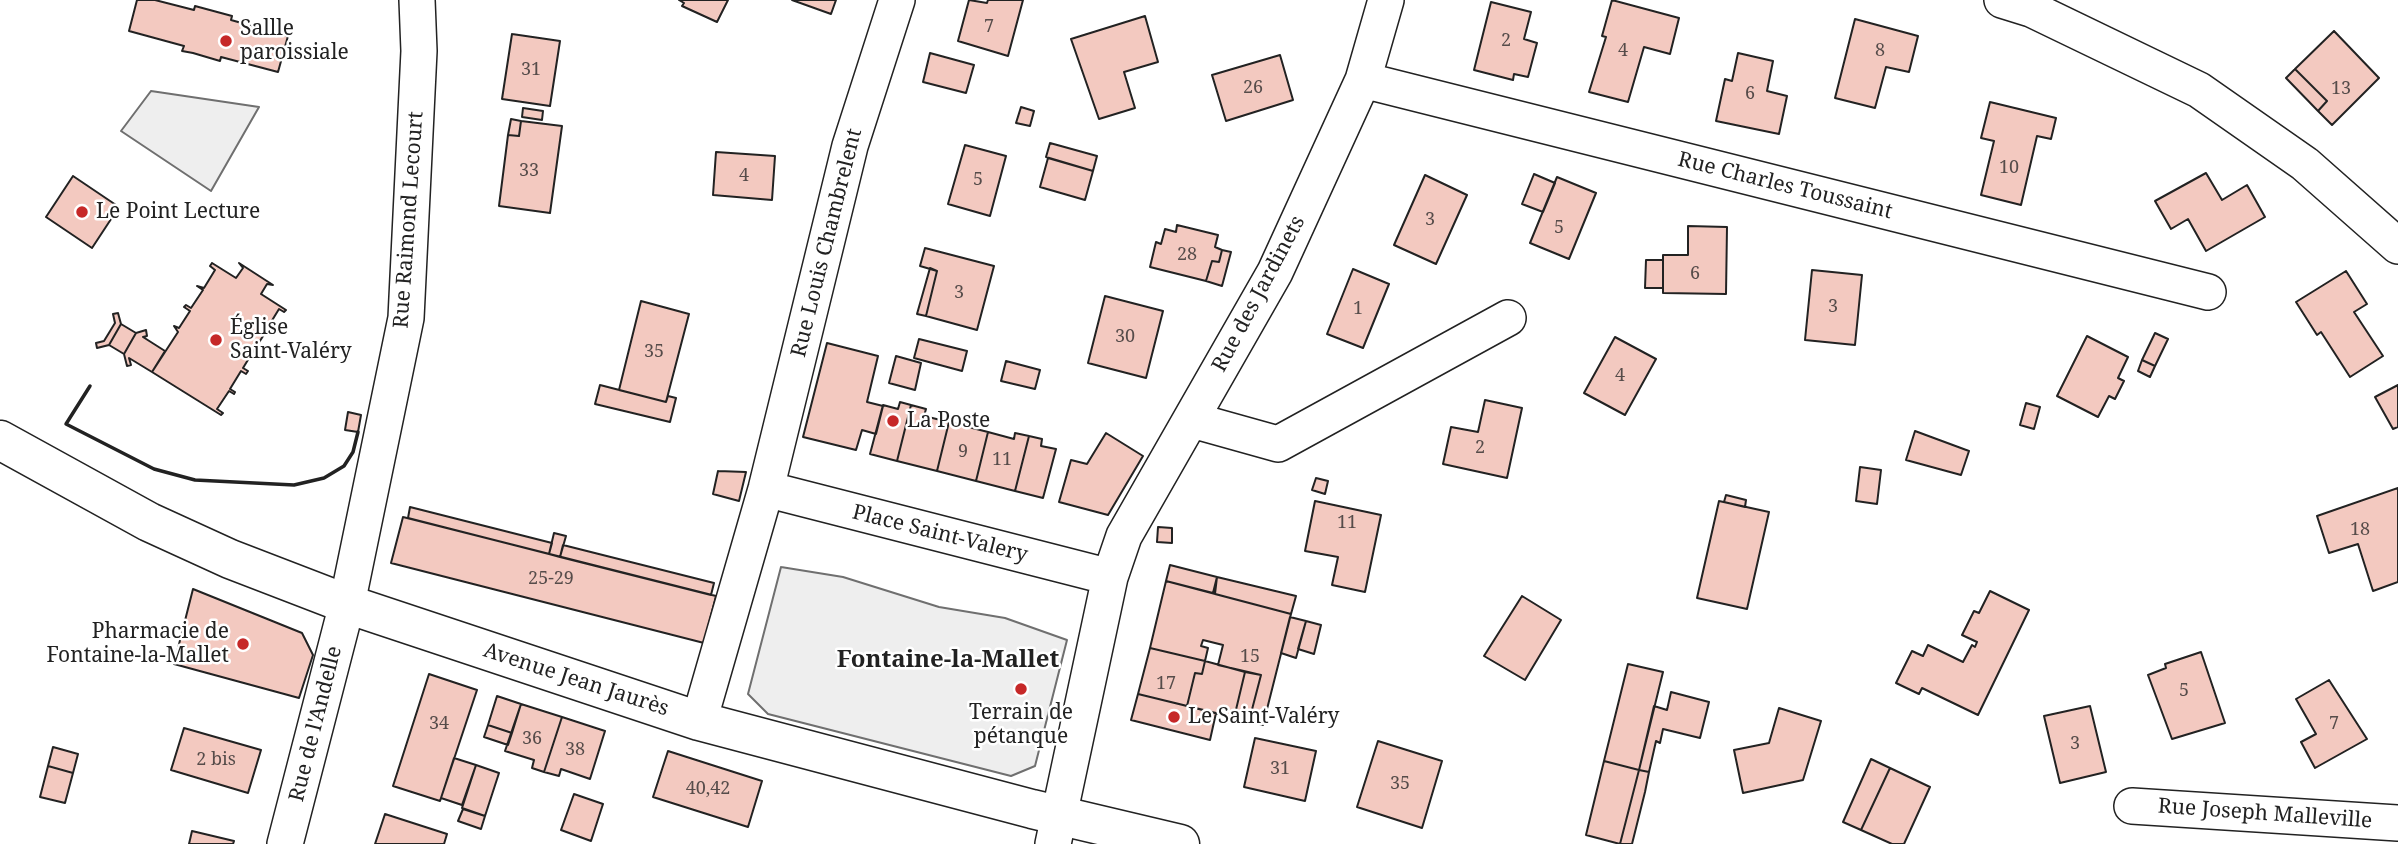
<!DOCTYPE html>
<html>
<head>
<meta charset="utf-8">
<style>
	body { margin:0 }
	canvas { display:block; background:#fff }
</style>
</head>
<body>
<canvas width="2398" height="844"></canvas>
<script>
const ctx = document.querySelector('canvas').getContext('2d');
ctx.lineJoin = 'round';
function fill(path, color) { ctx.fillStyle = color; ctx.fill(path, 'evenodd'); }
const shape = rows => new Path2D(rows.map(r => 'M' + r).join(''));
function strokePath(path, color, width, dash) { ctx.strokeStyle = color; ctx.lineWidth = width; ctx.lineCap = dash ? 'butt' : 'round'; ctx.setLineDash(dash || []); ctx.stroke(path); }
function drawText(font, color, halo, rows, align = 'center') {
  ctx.font = font + ' "Noto Serif",serif'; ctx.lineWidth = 5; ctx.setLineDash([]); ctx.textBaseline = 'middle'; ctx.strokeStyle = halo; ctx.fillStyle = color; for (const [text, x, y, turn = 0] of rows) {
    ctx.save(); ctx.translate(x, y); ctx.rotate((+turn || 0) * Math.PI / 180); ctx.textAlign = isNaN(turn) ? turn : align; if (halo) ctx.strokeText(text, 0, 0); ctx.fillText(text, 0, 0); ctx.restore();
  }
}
const green = shape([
	[151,91,259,107,211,191,121,131,151,91],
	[781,567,843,577,939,607,1005,618,1067,640,1035,766,1011,776,768,714,748,694,781,567]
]);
const building = shape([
	[137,0,155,0,194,10,195,6,232,16,231,20,288,36,278,72,221,57,220,61,193,53,182,51,184,46,129,31,137,0],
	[679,0,728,0,717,22,682,6,684,3,679,0],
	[792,0,836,0,831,14,792,0],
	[969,0,987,3,988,0,1023,0,1008,56,958,41,969,0],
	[1612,0,1679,18,1670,54,1644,47,1628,102,1589,92,1606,37,1602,36,1612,0],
	[1491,2,1531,12,1524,39,1537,43,1528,77,1514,74,1513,80,1474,70,1491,2],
	[1145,16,1158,62,1124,72,1135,108,1099,119,1071,39,1145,16],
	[1855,19,1918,36,1909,72,1886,67,1875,108,1835,98,1855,19],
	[2334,31,2379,78,2332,125,2318,111,2327,101,2295,69,2334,31],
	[512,34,560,41,550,106,502,99,512,34],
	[930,53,974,65,966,93,923,82,930,53],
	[1738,53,1773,61,1767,91,1787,96,1779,134,1716,121,1725,79,1732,81,1738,53],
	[1280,55,1293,100,1226,121,1212,75,1280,55],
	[2295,69,2327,101,2318,111,2286,78,2295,69],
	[1990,102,2056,118,2051,139,2037,136,2021,205,1981,195,1994,141,1981,138,1990,102],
	[1021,107,1034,111,1030,126,1016,123,1021,107],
	[523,108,543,111,542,120,522,117,523,108],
	[511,119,521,121,519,136,508,135,511,119],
	[521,121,562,126,550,213,499,206,508,135,519,136,521,121],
	[1050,143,1097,156,1093,171,1046,157,1050,143],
	[965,145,1006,156,990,216,948,204,965,145],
	[716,152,775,156,772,200,713,195,716,152],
	[1048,158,1093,171,1085,200,1040,187,1048,158],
	[2206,173,2222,200,2247,185,2265,217,2206,251,2188,219,2171,229,2155,201,2206,173],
	[1534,174,1555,183,1543,212,1522,204,1534,174],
	[1425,175,1467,195,1436,264,1394,245,1425,175],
	[73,176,119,207,92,248,46,217,73,176],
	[1557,177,1596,193,1569,259,1530,243,1557,177],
	[1177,225,1218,235,1215,247,1222,250,1219,262,1212,261,1206,281,1150,267,1156,242,1161,244,1165,229,1176,232,1177,225],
	[1688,226,1727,227,1726,294,1663,293,1663,255,1688,255,1688,226],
	[925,248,994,266,977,330,926,316,937,271,920,266,925,248],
	[1222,250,1231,252,1222,286,1206,281,1212,261,1219,262,1222,250],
	[1646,260,1663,260,1663,288,1645,288,1646,260],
	[212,263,236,278,243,268,239,263,273,285,267,284,261,294,286,310,284,312,279,309,268,327,273,330,272,333,267,330,256,347,260,351,259,353,254,350,243,368,248,371,246,374,241,371,230,389,235,392,234,394,229,391,217,409,223,413,221,415,152,372,178,332,174,326,179,328,190,311,184,307,186,305,191,308,203,290,197,286,204,288,215,270,210,266,212,263],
	[930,268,937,271,926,316,917,314,930,268],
	[1353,269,1389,284,1363,348,1327,334,1353,269],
	[1812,270,1862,275,1855,345,1805,340,1812,270],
	[2346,271,2367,304,2354,312,2383,356,2350,377,2321,332,2317,335,2296,302,2346,271],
	[1105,296,1163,311,1146,378,1088,363,1105,296],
	[641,301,689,314,666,402,619,390,641,301],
	[118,313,121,324,109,345,97,348,96,343,104,341,115,323,113,314,118,313],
	[121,324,136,333,124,354,109,345,121,324],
	[146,330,147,336,143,337,165,351,152,372,129,358,131,365,127,366,124,354,136,333,146,330],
	[2155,333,2168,339,2155,366,2142,360,2155,333],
	[2087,336,2128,357,2118,378,2124,381,2115,399,2109,396,2098,417,2057,396,2087,336],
	[1615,337,1656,359,1625,415,1584,393,1615,337],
	[919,339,967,351,962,371,914,358,919,339],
	[827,343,878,356,867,402,883,406,876,434,862,430,856,450,803,437,827,343],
	[896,356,921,363,915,390,889,383,896,356],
	[2142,360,2155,366,2150,377,2138,371,2142,360],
	[1006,361,1040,370,1035,389,1001,381,1006,361],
	[600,385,666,402,668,396,676,398,670,422,595,404,600,385],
	[2398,385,2398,427,2393,429,2375,397,2398,385],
	[1485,400,1522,408,1507,478,1443,464,1451,427,1478,432,1485,400],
	[900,402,911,405,897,461,870,454,883,405,898,409,900,402],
	[2026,403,2040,407,2034,429,2020,425,2026,403],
	[911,405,926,409,924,416,949,422,937,471,897,461,911,405],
	[348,412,361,415,358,432,345,430,348,412],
	[949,422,988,432,976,481,937,471,949,422],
	[1915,431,1969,451,1961,475,1906,460,1915,431],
	[988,432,1014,439,1015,433,1029,436,1015,491,976,481,988,432],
	[1106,433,1143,456,1108,515,1059,502,1071,460,1087,464,1106,433],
	[1029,436,1042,439,1041,446,1056,449,1043,498,1015,491,1029,436],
	[1860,467,1881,470,1877,504,1856,501,1860,467],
	[718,471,746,472,739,501,713,494,718,471],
	[1316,478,1328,481,1325,494,1312,490,1316,478],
	[2398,488,2398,582,2373,591,2358,544,2329,553,2317,516,2398,488],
	[1726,495,1746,500,1745,507,1724,502,1726,495],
	[1315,501,1381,515,1365,592,1332,585,1338,557,1305,551,1315,501],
	[1719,501,1769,512,1747,609,1697,598,1719,501],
	[410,507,552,543,549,554,408,518,410,507],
	[403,517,716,596,704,643,391,563,403,517],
	[1158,527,1172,528,1172,543,1157,542,1158,527],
	[554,533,566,536,560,557,549,554,554,533],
	[563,545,714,583,711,595,560,557,563,545],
	[1170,565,1217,577,1213,593,1166,581,1170,565],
	[1217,577,1296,596,1291,614,1215,594,1217,577],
	[1166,581,1291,614,1263,725,1249,721,1261,675,1218,665,1223,645,1203,640,1201,646,1208,648,1205,661,1150,648,1166,581],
	[193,589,302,633,313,655,299,698,174,664,193,589],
	[1990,591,2029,610,1978,715,1922,688,1919,694,1896,683,1912,651,1923,656,1928,645,1963,662,1972,645,1975,647,1977,642,1962,635,1974,611,1979,613,1990,591],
	[1522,596,1561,620,1525,680,1484,656,1522,596],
	[1290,617,1306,621,1296,658,1281,653,1290,617],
	[1306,621,1321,625,1314,654,1298,649,1306,621],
	[1150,648,1205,661,1202,674,1195,673,1187,706,1138,694,1150,648],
	[2201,652,2225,723,2172,739,2148,675,2166,668,2165,664,2201,652],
	[1205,661,1245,672,1234,718,1187,706,1195,673,1202,674,1205,661],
	[1628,664,1663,672,1639,770,1604,761,1628,664],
	[1245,672,1261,675,1249,721,1234,718,1245,672],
	[429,674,477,690,440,801,393,786,429,674],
	[2329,680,2367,739,2315,768,2301,742,2316,734,2296,699,2329,680],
	[1671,692,1709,702,1700,738,1663,729,1660,743,1656,741,1649,772,1639,770,1654,706,1667,710,1671,692],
	[1138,694,1216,713,1210,740,1131,720,1138,694],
	[497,696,521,704,512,733,488,725,497,696],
	[521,704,562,717,544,772,532,768,534,760,505,751,521,704],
	[2090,706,2106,772,2060,783,2044,716,2090,706],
	[1779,708,1821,721,1803,780,1743,793,1734,750,1769,743,1779,708],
	[562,717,605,731,590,779,561,769,559,776,544,772,562,717],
	[488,725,512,733,508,745,484,737,488,725],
	[184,728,261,750,248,793,171,770,184,728],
	[1255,738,1316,751,1305,801,1244,787,1255,738],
	[1378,741,1442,761,1422,828,1357,807,1378,741],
	[53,747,78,754,73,773,48,766,53,747],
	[668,751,762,781,748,827,653,797,668,751],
	[454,758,476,765,462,805,441,798,454,758],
	[1871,759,1890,768,1861,830,1843,822,1871,759],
	[1604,761,1639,770,1620,844,1586,835,1604,761],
	[476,765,499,773,485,816,462,808,476,765],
	[48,766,73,773,65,803,40,797,48,766],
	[1890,768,1930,787,1904,844,1892,844,1861,830,1890,768],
	[1639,770,1649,772,1645,792,1632,844,1620,844,1639,770],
	[574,794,603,804,591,841,561,830,574,794],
	[463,809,485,816,481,829,458,821,463,809],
	[385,814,447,834,444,844,375,844,385,814],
	[192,831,234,841,233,844,189,844,192,831]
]);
const street = shape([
	[2002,0,2031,9,2199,90,2305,164,2398,246],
	[1363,80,2208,292],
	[1192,420,1278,444,1508,318],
	[766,489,1110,577],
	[699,721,766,489,850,146,897,0],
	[2132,806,2398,823],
	[285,844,347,604,406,318,419,51,417,0],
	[1053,844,1110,577,1124,536,1275,272,1363,80,1386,0]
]);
const secondary = shape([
	[0,440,149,522,230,559,347,604,699,721,1032,809,1180,844]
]);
const wall = shape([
	[90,386,66,424,154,469,195,480,294,485,324,478,344,466,353,452,358,432]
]);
const markers = [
	[226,41,7,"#c62828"],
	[82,212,7,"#c62828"],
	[216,340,7,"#c62828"],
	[893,421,7,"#c62828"],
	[243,644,7,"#c62828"],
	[1021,689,7,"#c62828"],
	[1174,717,7,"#c62828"]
];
const numberNames = [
	["7",989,27],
	["2",1506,41],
	["4",1623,51],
	["8",1880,51],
	["31",531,70],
	["26",1253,88],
	["13",2341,89],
	["6",1750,94],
	["10",2009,168],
	["33",529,171],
	["4",744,176],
	["5",978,180],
	["3",1430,220],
	["5",1559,228],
	["28",1187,255],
	["6",1695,274],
	["3",959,293],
	["3",1833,307],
	["1",1358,309],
	["30",1125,337],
	["35",654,352],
	["4",1620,376],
	["2",1480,448],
	["9",963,452],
	["11",1002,460],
	["11",1347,523],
	["18",2360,530],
	["25-29",551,579],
	["15",1250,657],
	["17",1166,684],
	["5",2184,691],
	["34",439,724],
	["7",2334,724],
	["36",532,739],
	["3",2075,744],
	["38",575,750],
	["2 bis",216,760],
	["31",1280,769],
	["35",1400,784],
	["40,42",708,789]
];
const poiNames = [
	["Sallle",240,29],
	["paroissiale",240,53],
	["Le Point Lecture",96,212],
	["Église",230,328],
	["Saint-Valéry",230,352],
	["La Poste",907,421],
	["Pharmacie de",229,632,"right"],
	["Fontaine-la-Mallet",229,656,"right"],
	["Terrain de",1021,713,"center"],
	["pétanque",1021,737,"center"],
	["Le Saint-Valéry",1188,717]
];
const streetNames = [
	["Rue Charles Toussaint",1785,186,14],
	["Rue Raimond Lecourt",409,220,-86],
	["Rue Louis Chambrelent",827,243,-76],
	["Rue des Jardinets",1259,294,-62],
	["Place Saint-Valery",940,534,14],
	["Avenue Jean Jaurès",576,680,18],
	["Rue de l'Andelle",316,724,-76],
	["Rue Joseph Malleville",2265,814,4]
];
const quarterNames = [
	["Fontaine-la-Mallet",948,660]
];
fill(green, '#eee');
strokePath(green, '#6f6f6f', 2);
fill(building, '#f3c9c0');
strokePath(building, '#222', 2);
strokePath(street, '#222', 38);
strokePath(secondary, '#222', 41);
strokePath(street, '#fff', 35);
strokePath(secondary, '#fff', 38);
strokePath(wall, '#222', 3.5);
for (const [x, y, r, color] of markers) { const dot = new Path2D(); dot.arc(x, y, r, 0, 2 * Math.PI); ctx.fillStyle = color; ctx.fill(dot); strokePath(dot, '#fff', 2.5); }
drawText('18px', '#564c4a', null, numberNames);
drawText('21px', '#222', '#fff', poiNames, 'left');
drawText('21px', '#222', '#fff', streetNames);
drawText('bold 24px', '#222', '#fff', quarterNames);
</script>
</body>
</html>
